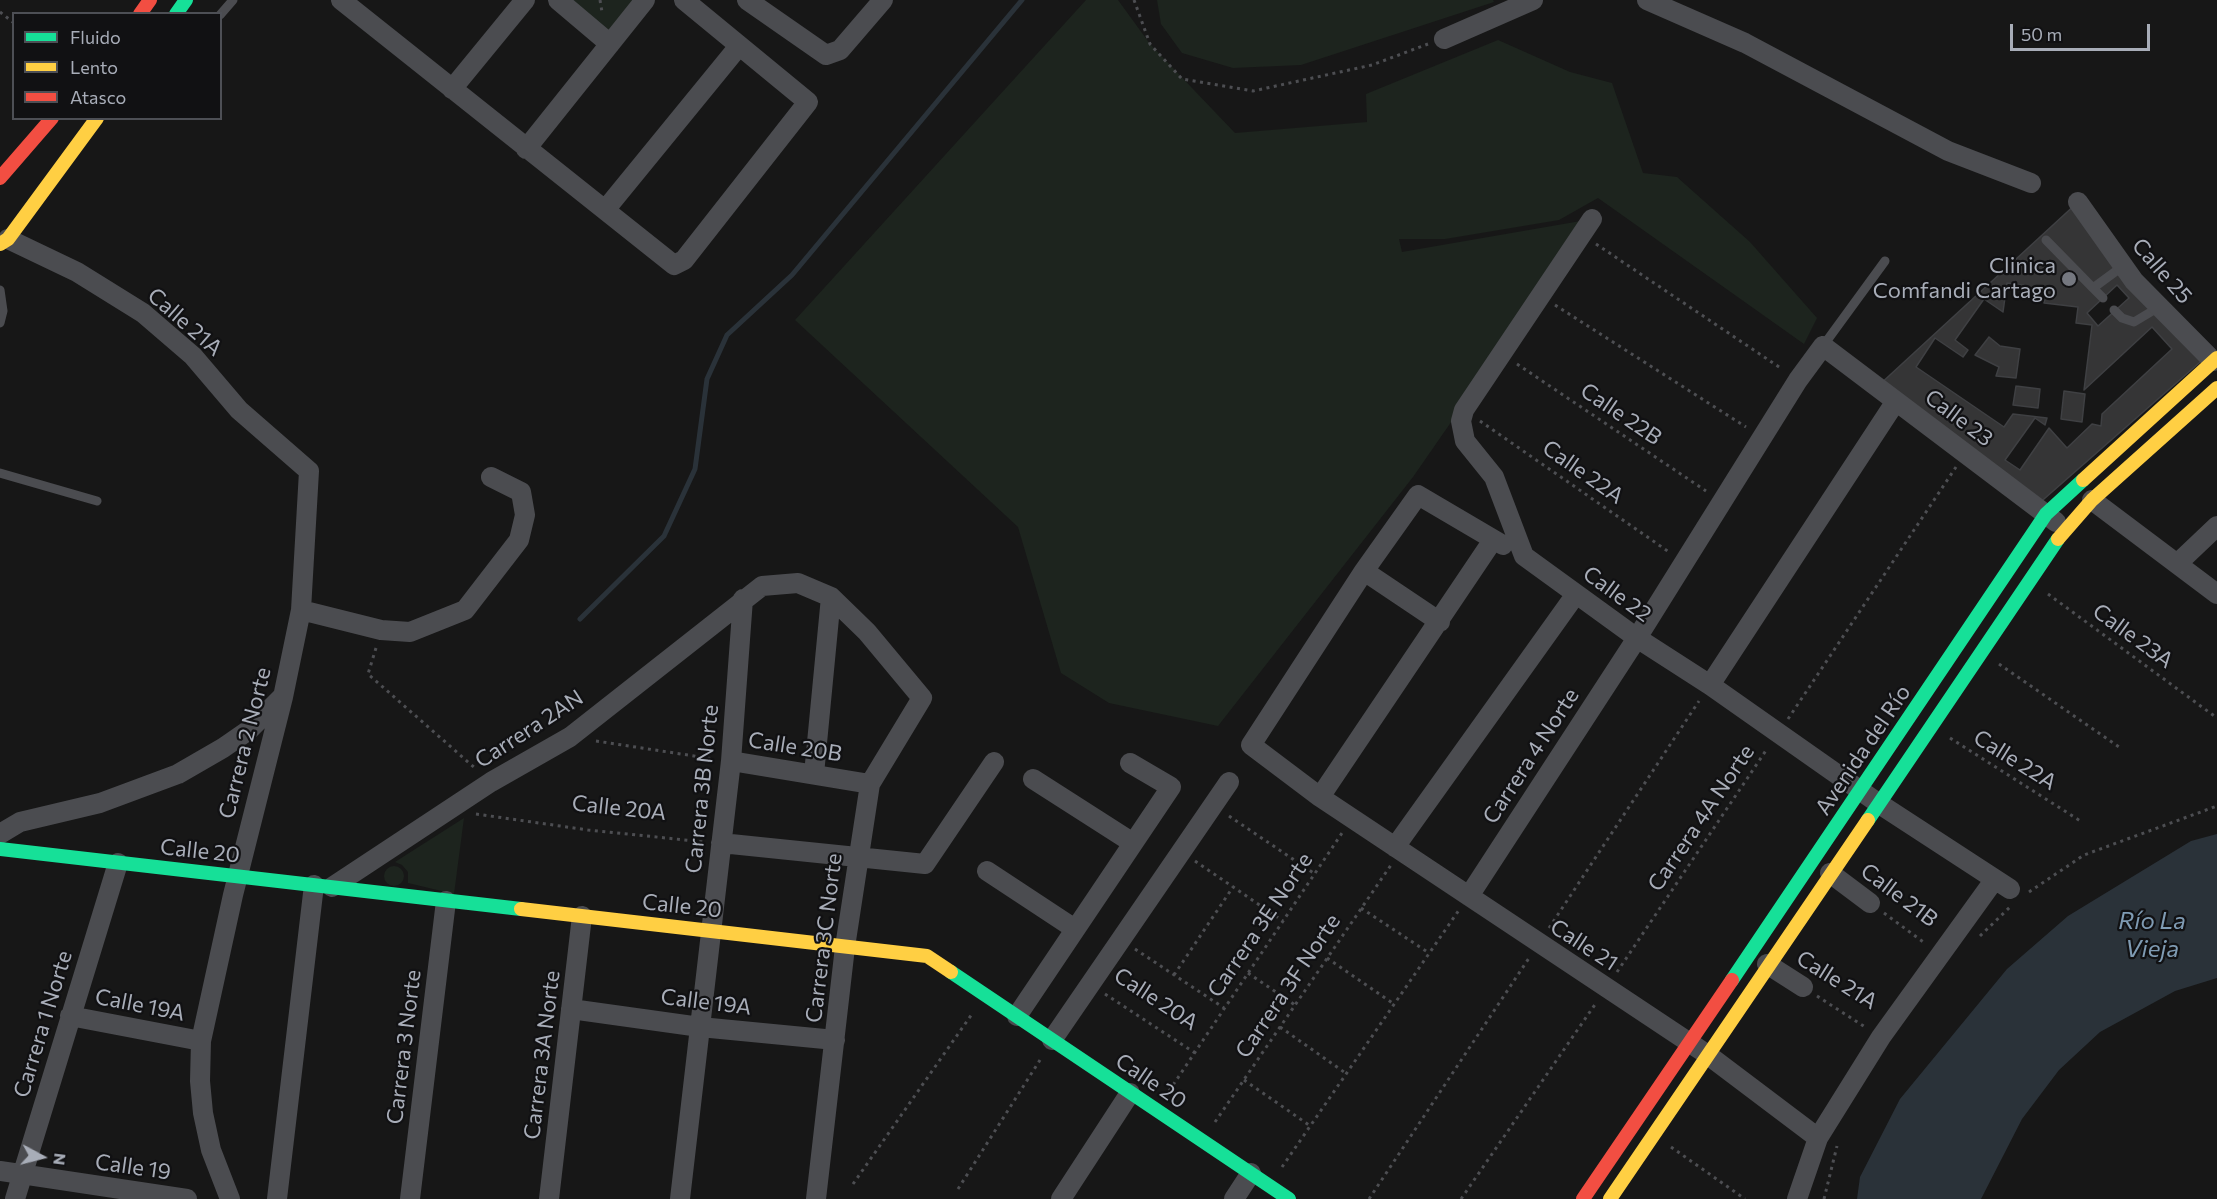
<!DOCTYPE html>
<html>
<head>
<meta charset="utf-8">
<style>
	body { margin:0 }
	#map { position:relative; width:2217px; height:1199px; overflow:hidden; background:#171717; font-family:Commissioner,sans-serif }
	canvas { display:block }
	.legend { position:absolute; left:12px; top:12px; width:210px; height:108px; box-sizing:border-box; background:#111113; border:2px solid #4d4f55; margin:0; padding:8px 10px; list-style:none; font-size:18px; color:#a8adb8 }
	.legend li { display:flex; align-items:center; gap:12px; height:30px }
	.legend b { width:30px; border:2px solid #4d4f55 }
	.north { position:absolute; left:12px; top:1127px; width:60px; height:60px; -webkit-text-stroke:4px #111113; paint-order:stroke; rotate:97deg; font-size:16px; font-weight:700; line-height:24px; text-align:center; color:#a8adb8 }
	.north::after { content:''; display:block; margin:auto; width:21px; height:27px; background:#a8adb8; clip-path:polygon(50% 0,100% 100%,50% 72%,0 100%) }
	.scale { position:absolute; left:2010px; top:24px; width:140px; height:27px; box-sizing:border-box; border:3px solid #a8adb8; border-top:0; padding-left:8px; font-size:18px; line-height:21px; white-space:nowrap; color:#a8adb8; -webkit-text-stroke:4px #111113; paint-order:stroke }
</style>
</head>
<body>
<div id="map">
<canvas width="2217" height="1199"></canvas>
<ul class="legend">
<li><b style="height:8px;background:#16e098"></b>Fluido</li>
<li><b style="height:8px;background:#ffcf43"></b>Lento</li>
<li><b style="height:8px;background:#f24e42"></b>Atasco</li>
</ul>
<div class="north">N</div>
<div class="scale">50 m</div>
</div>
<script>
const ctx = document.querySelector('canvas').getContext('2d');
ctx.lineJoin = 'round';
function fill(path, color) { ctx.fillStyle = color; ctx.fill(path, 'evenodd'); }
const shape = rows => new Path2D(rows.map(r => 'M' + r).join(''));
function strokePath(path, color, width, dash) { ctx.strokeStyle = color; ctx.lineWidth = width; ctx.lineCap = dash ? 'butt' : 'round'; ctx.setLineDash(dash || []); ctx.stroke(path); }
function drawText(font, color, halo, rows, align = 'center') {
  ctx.font = font + ' Commissioner,sans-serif'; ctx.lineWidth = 4.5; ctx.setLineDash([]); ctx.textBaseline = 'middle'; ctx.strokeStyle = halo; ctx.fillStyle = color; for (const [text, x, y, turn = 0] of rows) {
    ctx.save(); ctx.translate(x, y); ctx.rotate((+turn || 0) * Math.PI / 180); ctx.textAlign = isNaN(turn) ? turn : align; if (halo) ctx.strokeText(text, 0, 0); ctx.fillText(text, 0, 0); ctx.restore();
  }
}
const green = shape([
	[558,0,637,0,606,40],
	[1086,0,1118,0,1150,44,1235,133,1367,122,1366,94,1498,40,1570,72,1612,83,1643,173,1677,177,1750,242,1817,318,1804,344,1598,198,1559,220,1445,239,1399,239,1402,252,1592,219,1413,477,1218,726,1109,703,1061,673,1018,527,795,320],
	[1157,0,1493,0,1494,2,1301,65,1233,68,1182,53,1161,24],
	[464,818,454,894,408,883,408,872,402,865,395,862],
	'384 876a10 10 0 1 1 20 0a10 10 0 1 1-20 0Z'
]);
const water = shape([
	[2217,834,2217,978,2175,991,2100,1032,2059,1070,2022,1119,1981,1199,1857,1199,1860,1177,1900,1099,2007,969,2068,916,2191,841]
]);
const stream = shape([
	[580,619,664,536,695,469,707,379,727,335,792,275,1022,0]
]);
const building = shape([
	[2078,202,2207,356,2036,506,1878,386,2078,202],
	[2007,283,2029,286,2027,297,2045,299,2044,303,2078,307,2076,323,2092,325,2084,390,2152,327,2172,349,2102,414,2101,426,2092,424,2067,448,2049,428,2020,470,2005,460,2035,418,2045,425,2047,418,2013,414,2004,427,1916,367,1935,338,1963,357,1968,350,1955,340,1984,299,2003,312,2007,283],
	[1989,337,2000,346,2020,349,2016,378,1996,376,1999,367,1975,355,1989,337],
	[2016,386,2040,389,2038,408,2013,405,2016,386],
	[2064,391,2085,394,2082,422,2061,419,2064,391],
	[2117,285,2129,298,2098,326,2087,313,2117,285]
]);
const path = shape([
	[600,0,602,12],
	[1134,0,1150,44,1182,79,1253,91,1372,65,1428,44],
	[0,12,14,23],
	[1596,244,1782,369],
	[1555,305,1746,427],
	[1517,364,1706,491],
	[1480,421,1669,552],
	[2048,594,2217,718],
	[376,648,368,674,476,769],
	[1999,664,2119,747],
	[1788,719,1956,467],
	[1950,738,2082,822],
	[596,741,714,759],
	[476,814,588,830,705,842],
	[1229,816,1315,874],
	[1195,861,1283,921],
	[2029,892,2084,855,2217,806],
	[1361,908,1429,953],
	[1884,913,1926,944],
	[1549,928,1699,701],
	[1980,936,2010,907],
	[1135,949,1224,1008],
	[1327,958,1394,1004],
	[1617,972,1767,749],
	[1248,973,1295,1005],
	[1174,975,1233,887],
	[1105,994,1195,1053],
	[1817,996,1865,1027],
	[1280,1027,1344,1072],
	[1244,1080,1309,1125],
	[1169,1091,1342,833],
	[1215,1122,1391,865],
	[1671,1147,1745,1199],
	[1282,1167,1459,910],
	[853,1184,972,1014],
	[958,1189,1040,1060],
	[1369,1199,1529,958],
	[1461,1199,1596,1003],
	[1824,1199,1837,1146]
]);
const lane = shape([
	[220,15,233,0],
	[2046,240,2093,288,2123,266],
	[2093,288,2103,298],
	[0,290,3,311,0,323],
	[2114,310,2122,318,2134,322,2159,307],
	[1823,346,1885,261],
	[0,473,97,501]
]);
const street = shape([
	[341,0,674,265,684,260,808,102,684,0],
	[558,0,610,44],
	[747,0,826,55,840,50,883,0],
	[1647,0,1745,43,1948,151,2031,183],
	[1444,39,1533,0],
	[452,89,525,0],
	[526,149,645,0],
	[2078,202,2134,281,2213,361],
	[605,210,739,46],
	[1592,219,1464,410,1461,421,1465,441,1494,477,1524,556,1637,638,1710,685,1878,803,2010,889],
	[8,239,77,272,143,313,193,356,239,410,309,471,301,610,283,697,233,895,201,1041,200,1081,203,1113,211,1150,230,1199],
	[2092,500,2217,594],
	[2178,563,2217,526],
	[1364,571,1251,745,1320,797,1708,1055,1818,1138],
	[301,610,381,630,410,632,465,610,519,540,525,515,521,492,491,477],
	[1440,622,1364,571,1418,495,1503,545],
	[1710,685,1896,401],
	[731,761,870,784],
	[814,774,831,597],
	[1033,779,1133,843],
	[1320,797,1493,540],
	[0,834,20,822,100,803,178,774,223,748,249,730,281,698],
	[721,843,925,864,994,762],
	[1395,847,1576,594],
	[987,871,1075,929],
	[1830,873,1870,903],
	[332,887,491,782,570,737,762,586,798,583,831,597,867,632,922,698,870,784,845,947,816,1199],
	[1469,896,1637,638,1798,380,1823,346,2056,522],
	[1767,964,1803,987],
	[571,1009,700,1027,835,1040],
	[70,1016,201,1041],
	[1017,1016,1171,787,1130,763],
	[1052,1040,1229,782],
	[0,1171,187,1199],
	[15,1199,118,863],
	[277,1199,314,885],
	[410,1199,446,901],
	[549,1199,582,916],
	[680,1199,731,761,743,599],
	[1061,1199,1130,1093],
	[1234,1199,1251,1173],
	[1797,1199,1818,1138,1881,1037,1995,879]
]);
const fast = shape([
	[176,14,186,0],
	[1868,820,2058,539],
	[0,849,521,909],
	[951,972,1289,1199],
	[1732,980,2046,514,2083,480]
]);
const slow = shape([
	[0,244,8,239,97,118],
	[2083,480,2217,358],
	[2058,539,2092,500,2217,388],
	[521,909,927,956,951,972],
	[1610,1199,1868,820]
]);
const jam = shape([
	[140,14,150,0],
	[0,178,52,118],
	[1583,1199,1732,980]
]);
const markers = [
	[2069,279,8,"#757880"]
];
const poiNames = [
	["Clinica",2056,266],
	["Comfandi Cartago",2056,291]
];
const streetNames = [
	["Calle 25",2162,271,49],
	["Calle 21A",185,322,41],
	["Calle 22B",1621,414,34],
	["Calle 23",1959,418,37],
	["Calle 22A",1583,472,35],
	["Calle 22",1617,594,36],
	["Calle 23A",2133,636,36],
	["Carrera 2AN",529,729,-33],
	["Carrera 2 Norte",245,743,-76],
	["Calle 20B",795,747,9],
	["Avenida del Río",1863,750,-56],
	["Carrera 4 Norte",1531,756,-57],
	["Calle 22A",2015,760,32],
	["Carrera 3B Norte",702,789,-84],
	["Calle 20A",619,808,6],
	["Carrera 4A Norte",1701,818,-56],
	["Calle 20",200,851,6],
	["Calle 21B",1899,895,37],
	["Calle 20",682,906,6],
	["Carrera 3E Norte",1260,925,-56],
	["Carrera 3C Norte",824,938,-83],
	["Calle 21",1584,945,33],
	["Calle 21A",1837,980,32],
	["Carrera 3F Norte",1288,986,-56],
	["Calle 20A",1156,999,33],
	["Calle 19A",706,1002,7],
	["Calle 19A",140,1005,11],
	["Carrera 1 Norte",43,1024,-73],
	["Carrera 3 Norte",404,1047,-83],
	["Carrera 3A Norte",542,1055,-83],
	["Calle 20",1151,1081,34],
	["Calle 19",133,1167,8]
];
const waterNames = [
	["Río La",2152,921],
	["Vieja",2152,949]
];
fill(green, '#1d241e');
fill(water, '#2a3239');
strokePath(stream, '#2a3239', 5);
fill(building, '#353536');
strokePath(building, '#3f4043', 1.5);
strokePath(path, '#4d4e52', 3, [3, 4.5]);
strokePath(lane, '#4b4c50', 9);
strokePath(street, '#4b4c50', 20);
strokePath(fast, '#16e098', 14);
strokePath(slow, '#ffcf43', 14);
strokePath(jam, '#f24e42', 14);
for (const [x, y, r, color] of markers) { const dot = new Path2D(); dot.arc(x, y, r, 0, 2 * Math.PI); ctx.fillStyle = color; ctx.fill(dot); strokePath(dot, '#111113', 2); }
drawText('22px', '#a8adb8', '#111113', poiNames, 'right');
drawText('22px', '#a8adb8', '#111113', streetNames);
drawText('italic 24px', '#7f9bb3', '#111113', waterNames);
</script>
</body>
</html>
